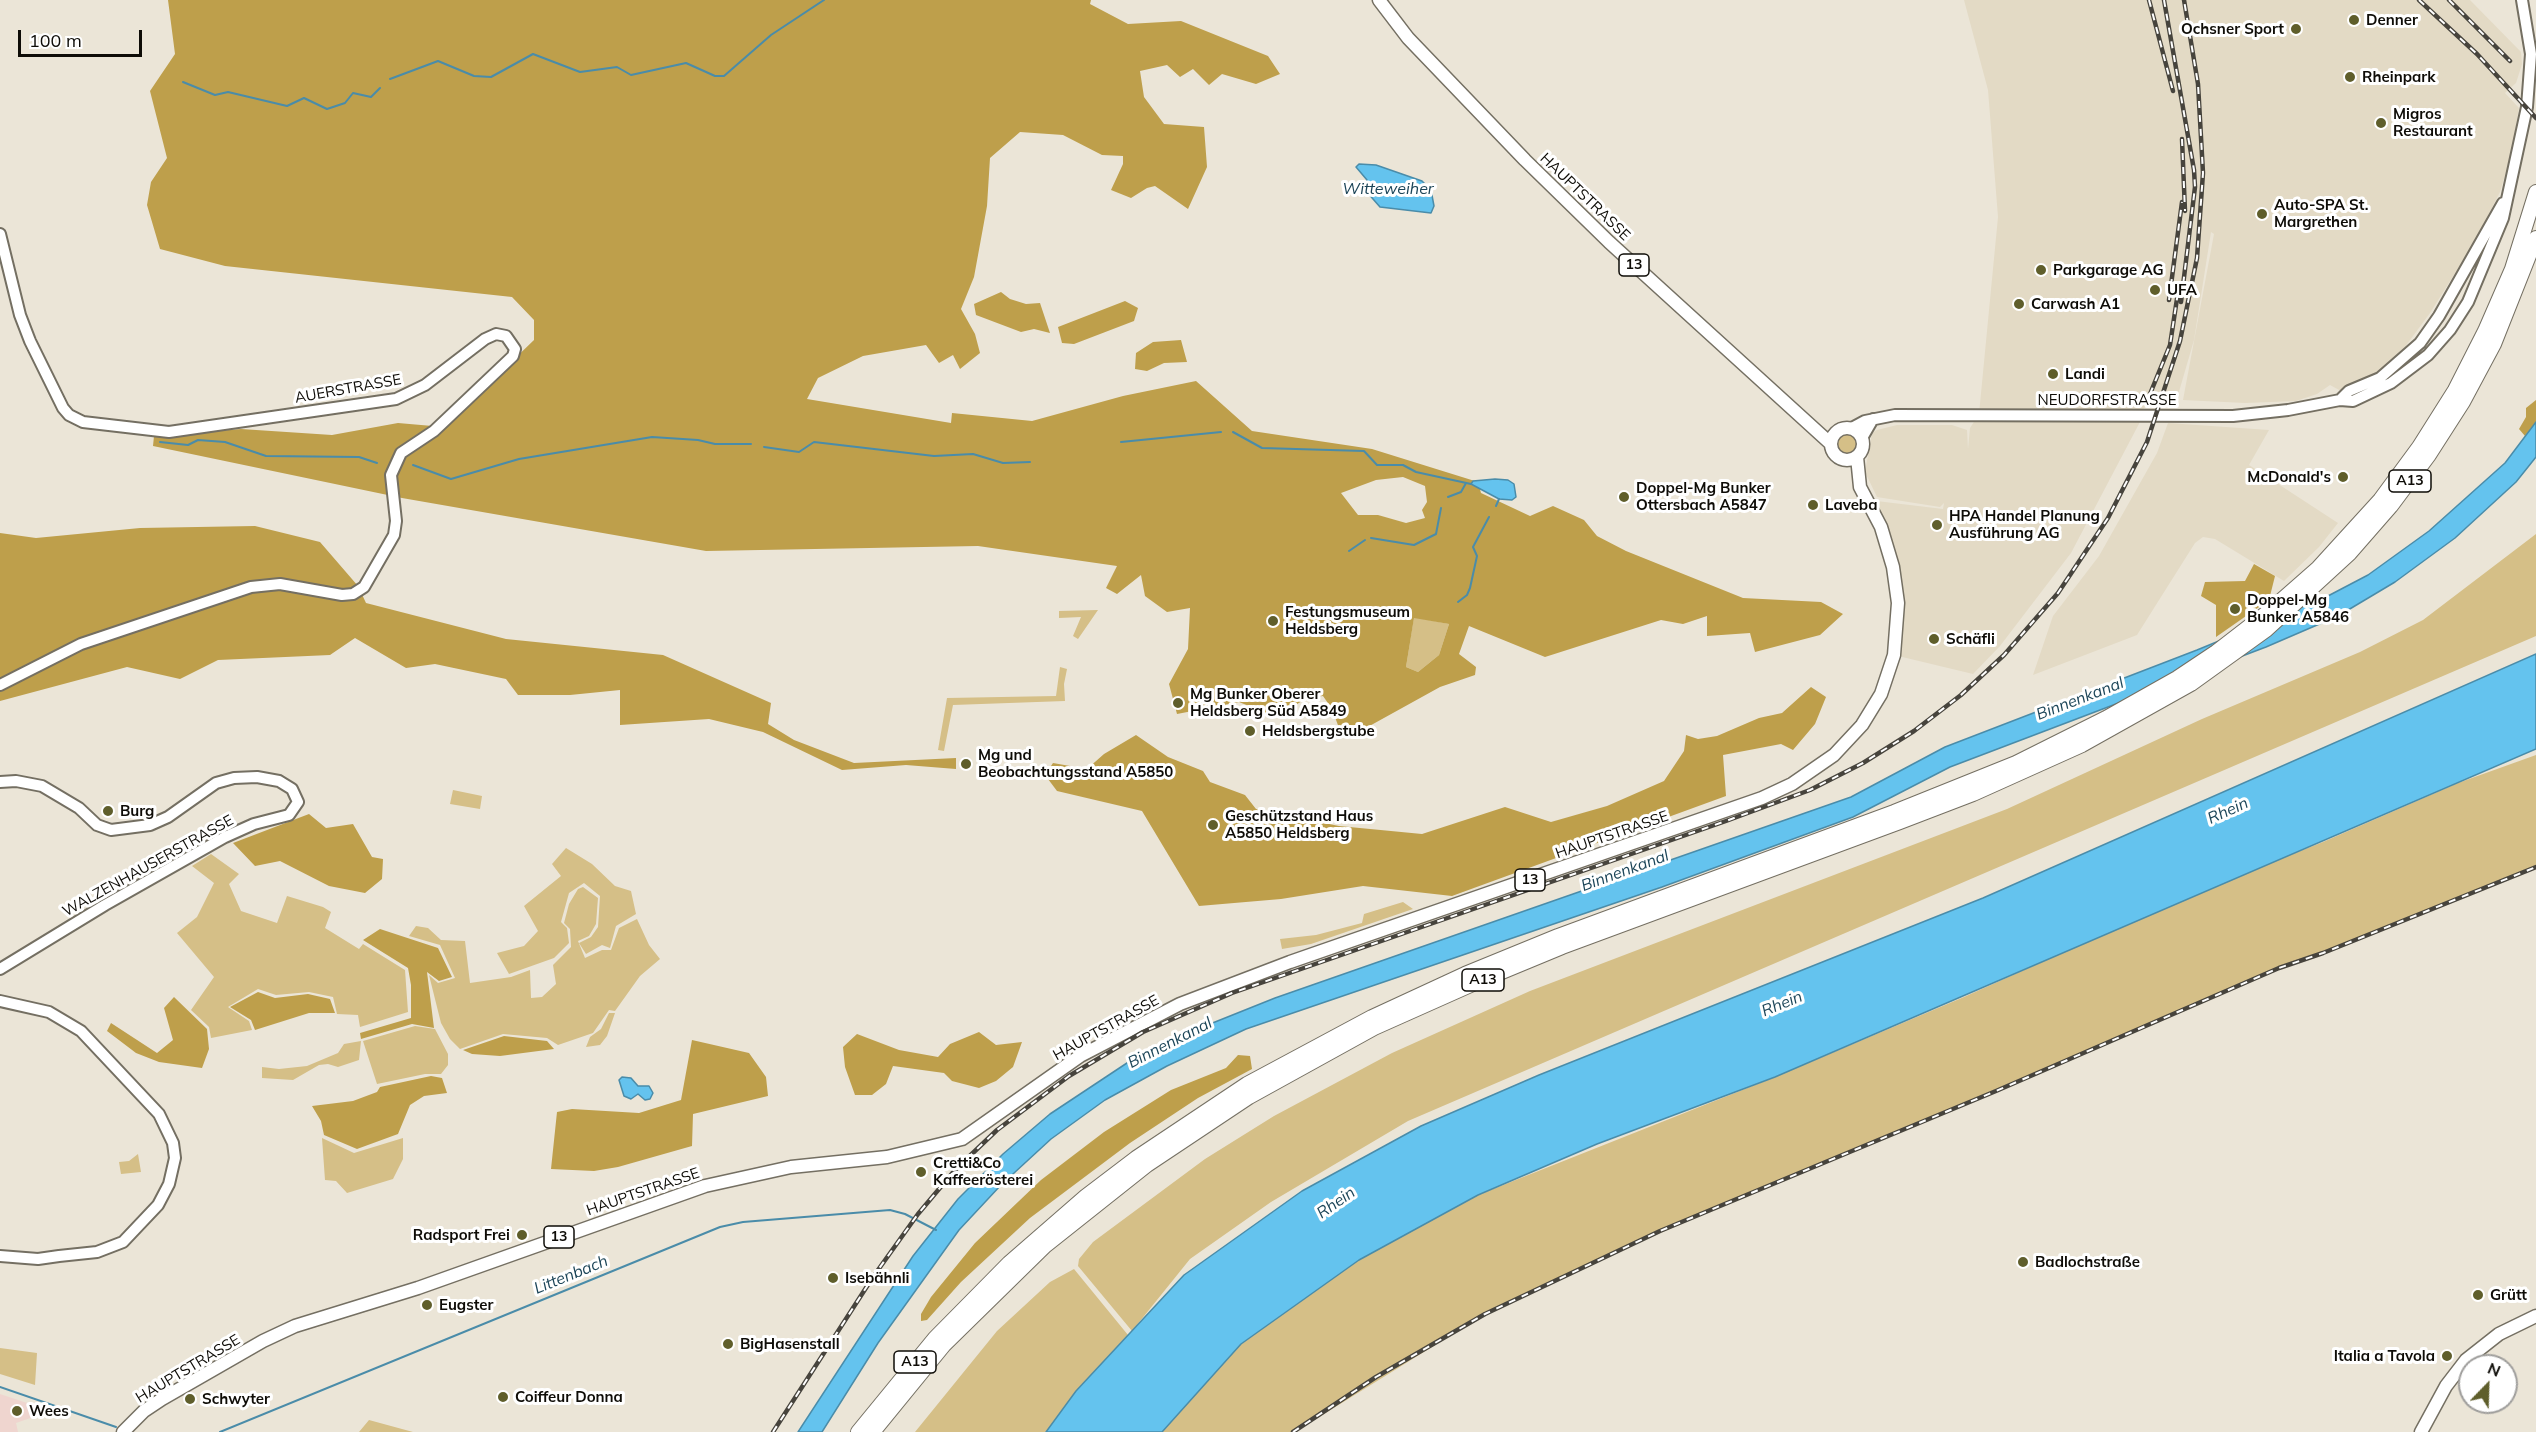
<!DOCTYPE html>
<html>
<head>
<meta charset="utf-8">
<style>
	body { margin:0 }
	#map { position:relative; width:2536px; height:1432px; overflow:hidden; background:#ebe5d7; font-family:Mulish,sans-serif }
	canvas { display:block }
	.north { position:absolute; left:2458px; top:1354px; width:60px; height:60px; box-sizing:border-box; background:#fff; border:2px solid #9f9e9c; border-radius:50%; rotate:23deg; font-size:16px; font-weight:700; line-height:24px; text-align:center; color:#0e0c07 }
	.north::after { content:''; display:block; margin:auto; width:21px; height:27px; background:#5f5e2b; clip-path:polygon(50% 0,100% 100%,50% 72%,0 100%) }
	.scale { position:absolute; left:18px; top:30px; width:124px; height:27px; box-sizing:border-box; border:3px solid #0e0c07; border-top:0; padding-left:8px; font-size:18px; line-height:21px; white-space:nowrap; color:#0e0c07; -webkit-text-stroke:4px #fff; paint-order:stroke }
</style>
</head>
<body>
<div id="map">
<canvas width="2536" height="1432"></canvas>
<div class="north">N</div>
<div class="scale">100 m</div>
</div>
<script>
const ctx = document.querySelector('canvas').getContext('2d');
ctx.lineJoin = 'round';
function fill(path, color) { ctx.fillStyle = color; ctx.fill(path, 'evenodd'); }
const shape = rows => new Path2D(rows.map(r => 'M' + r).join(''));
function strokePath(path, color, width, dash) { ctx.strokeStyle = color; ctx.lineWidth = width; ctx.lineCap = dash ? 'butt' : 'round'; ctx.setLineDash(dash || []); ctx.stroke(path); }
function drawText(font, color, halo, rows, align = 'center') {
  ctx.font = font + ' Mulish,sans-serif'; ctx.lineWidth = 6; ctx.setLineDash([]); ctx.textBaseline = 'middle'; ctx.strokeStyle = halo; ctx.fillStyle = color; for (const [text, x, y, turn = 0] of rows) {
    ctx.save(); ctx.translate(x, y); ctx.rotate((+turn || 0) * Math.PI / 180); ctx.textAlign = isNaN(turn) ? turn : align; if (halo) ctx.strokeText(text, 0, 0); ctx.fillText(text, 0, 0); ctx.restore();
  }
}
const built = shape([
	[1964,0,2470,0,2521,52,2522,64,2516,83,2505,93,2519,108,2511,155,2500,192,2474,243,2430,313,2396,359,2381,371,2341,391,2330,385,2317,394,2296,401,2245,403,2183,400,2214,234,2211,232,2194,340,2176,402,2145,406,2141,420,2071,553,2000,646,1973,674,1894,655,1898,598,1868,500,1943,509,1944,503,1940,507,1877,497,1865,472,1872,433,1877,430,1897,425,1952,425,1967,430,1968,449,1970,428,1979,414,1998,217,1988,90],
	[2168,423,2269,430,2249,465,2338,523,2319,547,2284,581,2215,539,2203,537,2195,543,2137,635,2033,675,2053,616,2099,556,2157,453]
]);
const education = shape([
	[0,1394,33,1405,36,1416,16,1423,18,1432,0,1432]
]);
const green = shape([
	'1838 444a10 10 0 1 1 20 0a10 10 0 1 1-20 0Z',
	[2536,534,2536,636,1408,1121,1271,1202,1190,1259,1132,1331,1078,1266,1079,1259,1093,1242,1205,1159,1274,1116,1392,1053,1530,991,2007,809,2202,719,2360,652,2423,620],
	[1098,610,1078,639,1073,636,1081,617,1059,618,1059,611],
	[1414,617,1449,624,1439,655,1418,672,1406,667],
	[1060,667,1067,669,1064,684,1065,701,953,705,944,751,938,750,947,698,1056,696],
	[2536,755,2536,866,2323,953,2279,968,1590,1263,1485,1314,1295,1432,1162,1432,1241,1344,1359,1260,1478,1195,1775,1077,1964,997,2209,887,2323,842,2458,783],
	[453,790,482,796,480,809,450,804],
	[566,848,592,864,615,886,631,891,636,914,616,926,610,948,602,945,586,954,579,943,591,937,598,927,600,896,584,883,569,893,561,922,567,928,569,943,554,958,509,974,497,953,524,946,538,931,524,906,561,876,552,864],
	[211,854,239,874,229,884,241,911,277,923,287,896,323,907,331,912,325,928,359,949,363,944,405,970,408,1012,360,1027,358,1015,337,1014,333,997,309,992,276,995,258,989,228,1007,249,1021,252,1030,211,1038,209,1027,191,1010,214,977,177,933,197,917,214,883,192,866],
	[583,887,598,898,596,924,589,936,578,941,585,958,602,950,611,950,619,928,637,919,649,945,660,959,640,976,615,1011,609,1010,593,1033,558,1045,547,1038,503,1034,460,1049,450,1039,441,1023,429,975,438,983,455,978,440,945,409,936,416,926,428,928,441,940,465,941,470,983,511,977,530,970,531,998,542,997,556,984,553,965,571,947,570,929,564,923,569,904,578,889],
	[1403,902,1413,909,1311,944,1282,949,1280,939,1316,935,1362,923,1364,914],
	[609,1013,615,1013,607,1036,600,1045,586,1047,590,1037,601,1029],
	[415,1026,435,1029,448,1054,448,1065,441,1074,425,1074,377,1084,363,1041],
	[361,1041,359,1060,338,1067,328,1064,319,1065,293,1080,262,1078,262,1067,279,1069,307,1066,338,1053,344,1044],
	[322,1138,354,1153,403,1138,403,1159,393,1179,347,1193,336,1181,325,1180],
	[138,1154,141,1172,121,1174,119,1162,129,1161],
	[1074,1269,1128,1335,1076,1391,1046,1432,915,1432,997,1331,1050,1282],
	[0,1348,37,1353,35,1385,0,1374],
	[369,1420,413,1432,359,1432]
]);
const forest = shape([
	[168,0,1091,0,1090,4,1128,24,1181,21,1268,56,1280,74,1256,84,1222,74,1209,85,1193,69,1180,77,1167,65,1140,71,1144,97,1164,124,1204,127,1207,167,1188,209,1155,186,1147,188,1131,198,1111,190,1123,164,1123,156,1102,155,1063,135,1020,132,990,158,987,206,974,277,961,309,975,334,980,353,960,369,953,355,939,363,926,345,863,356,818,378,807,399,951,423,952,413,1032,421,1123,396,1196,381,1252,431,1372,449,1478,482,1481,493,1530,516,1553,506,1584,520,1597,536,1626,551,1743,598,1821,602,1843,614,1820,635,1755,652,1750,633,1707,636,1707,616,1683,624,1661,620,1545,657,1469,626,1459,654,1476,667,1475,675,1440,687,1355,734,1339,728,1332,709,1323,696,1307,698,1276,717,1239,702,1177,714,1169,684,1188,649,1190,608,1167,612,1145,596,1141,575,1117,594,1106,588,1117,566,978,546,706,551,402,498,153,446,154,436,241,429,332,435,398,423,444,427,534,340,534,320,512,297,225,266,160,249,147,205,151,182,167,158,150,91,175,54],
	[1403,477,1425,486,1427,502,1422,510,1425,518,1406,523,1378,515,1358,515,1341,493,1376,480],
	[1414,618,1449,624,1439,655,1418,672,1406,667],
	[1001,292,1010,299,1026,304,1040,303,1050,333,1034,329,1021,332,976,315,974,304],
	[1125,301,1138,308,1134,321,1074,344,1062,343,1058,327],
	[1181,340,1187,362,1164,363,1147,371,1135,369,1136,353,1153,342],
	[2536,400,2536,422,2525,436,2519,429,2526,417,2526,408],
	[255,526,320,542,358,586,366,603,506,639,663,655,771,703,768,724,794,740,854,763,956,758,956,769,906,765,842,770,763,732,709,719,620,725,620,690,570,695,518,695,506,679,435,664,406,668,355,638,330,655,218,660,180,679,127,667,0,701,0,533,36,538,140,528],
	[2254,564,2275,576,2269,600,2216,637,2216,605,2201,596,2205,582,2245,581],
	[1811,687,1826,697,1815,724,1793,750,1781,744,1723,755,1726,796,1452,896,1363,886,1281,899,1199,906,1142,811,1057,791,1045,775,1053,763,1087,769,1104,754,1136,735,1168,757,1203,771,1210,782,1245,795,1256,809,1339,826,1422,834,1505,807,1551,822,1607,806,1664,781,1684,751,1686,735,1698,739,1717,736,1759,718,1782,713],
	[309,814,326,828,353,824,372,857,383,859,382,879,365,893,329,886,280,861,255,866,233,843],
	[380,929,438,948,452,977,439,981,427,972,434,1028,412,1024,361,1039,360,1033,411,1018,411,985,408,968,363,940],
	[258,992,275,998,308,994,330,999,335,1013,309,1013,255,1030,251,1020,230,1007],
	[174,997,207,1029,209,1049,202,1068,159,1062,136,1053,107,1031,111,1023,157,1053,173,1040,164,1008],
	[979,1032,996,1045,1022,1042,1013,1067,996,1081,979,1088,952,1081,944,1073,893,1066,886,1084,872,1095,855,1095,845,1067,843,1047,857,1034,899,1050,938,1057,950,1044],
	[504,1036,547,1041,554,1049,500,1056,472,1054,463,1050],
	[692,1040,749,1053,766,1077,768,1096,693,1114,692,1146,618,1167,594,1171,551,1169,557,1112,572,1109,639,1113,681,1100],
	[1238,1055,1250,1056,1252,1069,1198,1098,1130,1143,1030,1218,961,1282,927,1320,921,1321,921,1314,931,1297,975,1243,1041,1180,1104,1132,1171,1090,1226,1068],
	[431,1076,442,1078,447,1093,424,1096,410,1105,398,1134,357,1149,324,1135,321,1121,312,1106,353,1101,377,1092,380,1087]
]);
const water = shape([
	[1359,164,1376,165,1422,181,1431,190,1434,206,1431,213,1380,207,1366,191,1367,180,1356,167,1359,164],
	[2536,422,2536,457,2516,482,2455,538,2395,582,2338,616,2266,647,1950,767,1853,817,1662,887,1246,1029,1167,1066,1105,1100,1051,1139,1001,1185,959,1230,878,1343,822,1432,798,1432,913,1256,958,1199,1003,1154,1050,1114,1130,1061,1170,1040,1275,998,1851,797,1945,747,2197,650,2326,597,2368,575,2429,531,2505,463,2536,422],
	[1495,479,1508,480,1514,484,1516,497,1512,500,1499,499,1471,484,1473,481,1495,479],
	[2536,654,2536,749,1775,1077,1597,1144,1478,1195,1359,1260,1241,1344,1162,1432,1046,1432,1076,1391,1184,1275,1302,1191,1421,1126,1539,1075,1983,898,2536,654],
	[622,1077,631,1078,638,1086,649,1086,653,1093,650,1099,645,1100,638,1094,631,1099,624,1096,619,1080,622,1077]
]);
const stream = shape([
	[390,79,438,61,474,76,491,77,533,54,580,72,617,67,631,75,686,63,715,76,724,76,771,35,824,0],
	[183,82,215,95,228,92,287,106,304,98,327,109,345,103,353,93,371,97,380,88],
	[1233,432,1262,448,1364,451,1377,465,1403,465,1416,472,1471,484],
	[160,442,188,445,198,440,225,442,266,456,359,457,377,463],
	[1121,442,1221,432],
	[764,447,799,452,814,442,934,456,973,454,1003,463,1030,462],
	[413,465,451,479,519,459,652,437,698,440,715,444,751,444],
	[1448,497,1461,492,1466,483],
	[1496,506,1499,499],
	[1371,538,1414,545,1436,534,1441,508],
	[1349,551,1365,540],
	[1458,602,1467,595,1470,588,1477,556,1473,547,1489,517],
	[0,1387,116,1427],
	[220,1432,720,1227,743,1222,890,1210,905,1214,936,1230]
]);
const secondary = shape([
	[0,234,20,315,30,341,63,408,69,415,83,422,169,432,396,399,425,385,485,339,496,334,506,336,515,349,513,356,434,431,401,453,391,475,396,521,394,535,364,587,353,594,342,595,280,584,251,587,81,644,0,685],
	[2340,400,2349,391,2380,378,2420,343,2439,316,2503,203],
	[1852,428,1865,421,1895,415,2233,416,2288,410,2340,400,2353,401,2391,383,2428,355,2450,330,2468,302,2503,218,2527,107,2531,54,2522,0],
	[1862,438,1873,419],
	[0,782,16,781,42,786,79,808,97,825,111,830,150,825,168,817,216,783,234,778,257,777,279,781,292,789,298,802,289,815,254,824,225,837,105,905,0,969],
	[0,1001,49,1012,81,1031,159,1114,173,1143,175,1158,169,1184,158,1205,123,1242,97,1252,59,1256,38,1259,0,1256]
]);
const primary = shape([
	[1379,0,1408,38,1525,160,1609,242,1831,444],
	'1831 444a16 16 0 1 1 32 0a16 16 0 1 1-32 0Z',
	[123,1432,144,1411,162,1399,263,1341,295,1326,418,1288,705,1186,791,1167,887,1157,962,1139,1080,1056,1180,1004,1290,962,1762,798,1792,784,1834,755,1862,725,1881,694,1894,655,1898,603,1893,567,1881,527,1860,487,1857,457],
	[2421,1432,2446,1386,2466,1360,2499,1334,2536,1316]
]);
const highway = shape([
	[858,1432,935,1338,1009,1263,1086,1196,1136,1158,1247,1084,1372,1017,1465,974,1558,936,1894,812,2016,763,2106,718,2177,678,2216,652,2269,611,2318,568,2380,500,2419,447,2455,390,2485,331,2512,269,2536,192],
	[873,1432,944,1345,1045,1246,1147,1165,1249,1097,1374,1028,1475,983,1562,947,1900,822,1973,794,2082,745,2191,684,2266,630,2350,553,2391,506,2429,455,2463,402,2494,344,2536,238]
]);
const rail = shape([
	[2149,0,2173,91],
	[2164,0,2194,170,2195,187,2181,302],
	[2419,0,2477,54,2536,118],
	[2449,0,2510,61],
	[2182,139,2185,211],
	[2169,300,2182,202],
	[2150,394,2170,345,2178,292],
	[773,1432,873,1277,918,1214,955,1170,997,1130,1069,1076,1143,1032,1232,993,1726,821,1810,790,1863,763,1914,731,1961,695,2004,655,2058,593,2108,518,2147,442,2180,341,2197,258,2203,173,2198,84,2184,0],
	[1293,1432,1376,1377,1485,1314,1660,1231,1996,1091,2279,968,2323,953,2536,867]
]);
const markers = [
	[2354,20,6,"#5f5e2b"],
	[2296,29,6,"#5f5e2b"],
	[2350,77,6,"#5f5e2b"],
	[2381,123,6,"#5f5e2b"],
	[2262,214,6,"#5f5e2b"],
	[2041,270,6,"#5f5e2b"],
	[2155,290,6,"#5f5e2b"],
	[2019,304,6,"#5f5e2b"],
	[2053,374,6,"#5f5e2b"],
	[2343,477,6,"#5f5e2b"],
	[1624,497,6,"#5f5e2b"],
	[1813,505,6,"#5f5e2b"],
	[1937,525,6,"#5f5e2b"],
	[2235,609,6,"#5f5e2b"],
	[1273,621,6,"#5f5e2b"],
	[1934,639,6,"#5f5e2b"],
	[1178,703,6,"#5f5e2b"],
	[1250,731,6,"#5f5e2b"],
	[966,764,6,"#5f5e2b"],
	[108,811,6,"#5f5e2b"],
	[1213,825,6,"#5f5e2b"],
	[921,1172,6,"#5f5e2b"],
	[522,1235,6,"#5f5e2b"],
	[2023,1262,6,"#5f5e2b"],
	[833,1278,6,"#5f5e2b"],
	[2478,1295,6,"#5f5e2b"],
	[427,1305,6,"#5f5e2b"],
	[728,1344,6,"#5f5e2b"],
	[2447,1356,6,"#5f5e2b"],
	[503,1397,6,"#5f5e2b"],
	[190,1399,6,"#5f5e2b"],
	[17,1411,6,"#5f5e2b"]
];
const shields = [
	[1634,265,30],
	[2410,481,42],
	[1530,880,30],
	[1483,980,42],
	[559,1237,30],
	[915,1362,42]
];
const shieldNames = [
	["13",1634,265],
	["A13",2410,481],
	["13",1530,880],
	["A13",1483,980],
	["13",559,1237],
	["A13",915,1362]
];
const poiNames = [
	["Denner",2366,20],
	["Ochsner Sport",2284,29,"right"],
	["Rheinpark",2362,77],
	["Migros",2393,114],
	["Restaurant",2393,131],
	["Auto-SPA St.",2274,205],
	["Margrethen",2274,222],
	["Parkgarage AG",2053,270],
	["UFA",2167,290],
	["Carwash A1",2031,304],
	["Landi",2065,374],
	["McDonald's",2331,477,"right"],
	["Doppel-Mg Bunker",1636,488],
	["Ottersbach A5847",1636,505],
	["Laveba",1825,505],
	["HPA Handel Planung",1949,516],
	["Ausführung AG",1949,533],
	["Doppel-Mg",2247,600],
	["Bunker A5846",2247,617],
	["Festungsmuseum",1285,612],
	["Heldsberg",1285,629],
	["Schäfli",1946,639],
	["Mg Bunker Oberer",1190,694],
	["Heldsberg Süd A5849",1190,711],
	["Heldsbergstube",1262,731],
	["Mg und",978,755],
	["Beobachtungsstand A5850",978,772],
	["Burg",120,811],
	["Geschützstand Haus",1225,816],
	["A5850 Heldsberg",1225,833],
	["Cretti&Co",933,1163],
	["Kaffeerösterei",933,1180],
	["Radsport Frei",510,1235,"right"],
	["Badlochstraße",2035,1262],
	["Isebähnli",845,1278],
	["Grütt",2490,1295],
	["Eugster",439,1305],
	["BigHasenstall",740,1344],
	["Italia a Tavola",2435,1356,"right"],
	["Coiffeur Donna",515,1397],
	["Schwyter",202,1399],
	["Wees",29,1411]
];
const streetNames = [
	["HAUPTSTRASSE",1585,197,44],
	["AUERSTRASSE",348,389,-10],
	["NEUDORFSTRASSE",2107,400],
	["HAUPTSTRASSE",1612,835,-19],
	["WALZENHAUSERSTRASSE",148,866,-29],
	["HAUPTSTRASSE",1106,1028,-29],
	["HAUPTSTRASSE",643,1192,-19],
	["HAUPTSTRASSE",188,1369,-31]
];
const waterNames = [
	["Witteweiher",1388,189],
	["Binnenkanal",2080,699,-21],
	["Rhein",2228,811,-24],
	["Binnenkanal",1625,871,-20],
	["Rhein",1782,1004,-22],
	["Binnenkanal",1170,1043,-27],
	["Rhein",1336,1203,-35],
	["Littenbach",571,1275,-22]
];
fill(built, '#e3dac5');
fill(education, '#efd5cf');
fill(green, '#d5bf87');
fill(forest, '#be9f4b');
fill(water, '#64c3ee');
strokePath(water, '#4a8ca9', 1.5);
strokePath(stream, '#4a8ca9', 2);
strokePath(secondary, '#746f62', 14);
strokePath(primary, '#746f62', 15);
strokePath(highway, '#746f62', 16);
strokePath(secondary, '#fff', 10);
strokePath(primary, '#fff', 12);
strokePath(highway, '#fff', 14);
strokePath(rail, '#47443d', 4.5);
strokePath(rail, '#fff', 2, [7]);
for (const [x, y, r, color] of markers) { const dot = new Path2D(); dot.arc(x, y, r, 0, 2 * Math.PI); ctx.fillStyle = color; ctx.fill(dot); strokePath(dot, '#fff', 2); }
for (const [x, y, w] of shields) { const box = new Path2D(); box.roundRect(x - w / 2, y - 11, w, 22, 4.5); ctx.fillStyle = '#fff'; ctx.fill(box); strokePath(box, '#0e0c07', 1.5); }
drawText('bold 14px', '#0e0c07', null, shieldNames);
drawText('bold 15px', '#0e0c07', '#fff', poiNames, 'left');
drawText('15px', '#0e0c07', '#fff', streetNames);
drawText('italic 16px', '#1c4558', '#fff', waterNames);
</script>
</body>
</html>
